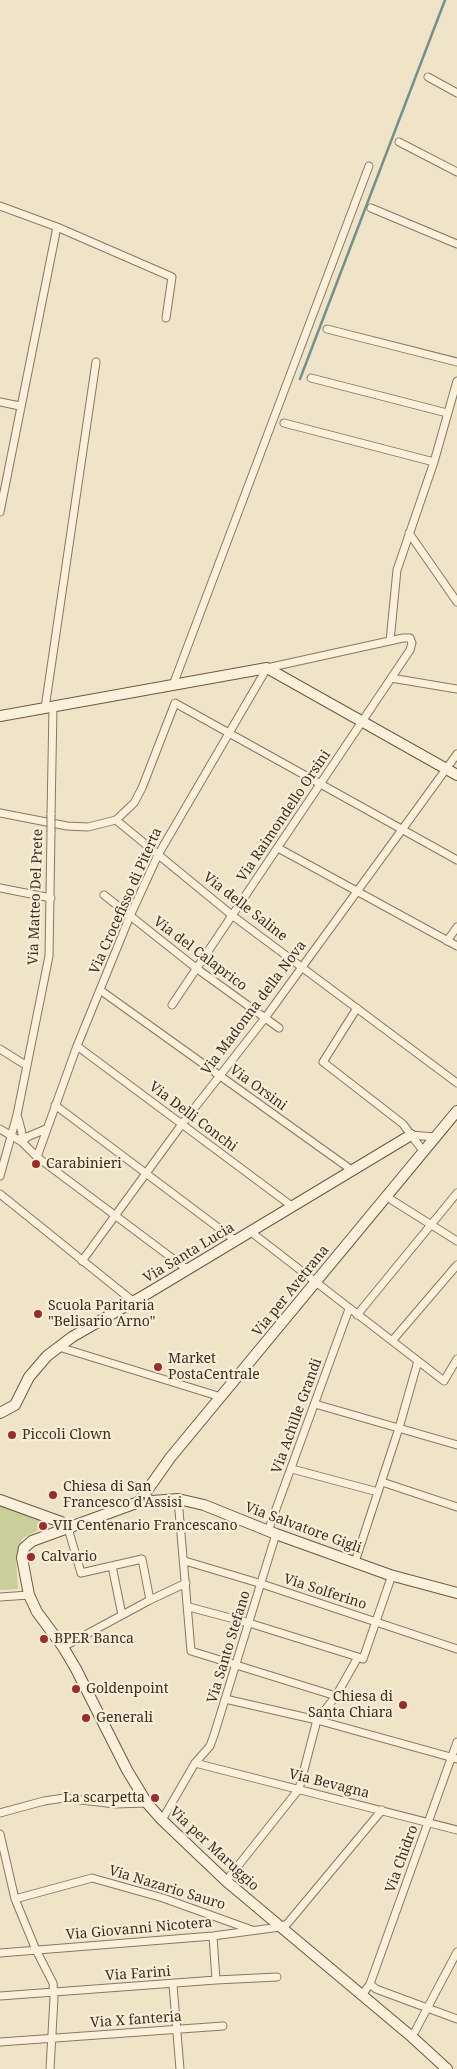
<!DOCTYPE html>
<html>
<head>
<meta charset="utf-8">
<style>
	body { margin:0 }
	canvas { display:block; background:#f0e4c8 }
</style>
</head>
<body>
<canvas width="457" height="2069"></canvas>
<script>
const ctx = document.querySelector('canvas').getContext('2d');
ctx.lineJoin = 'round';
function fill(path, color) { ctx.fillStyle = color; ctx.fill(path, 'evenodd'); }
const shape = rows => new Path2D(rows.map(r => 'M' + r).join(''));
function strokePath(path, color, width, dash) { ctx.strokeStyle = color; ctx.lineWidth = width; ctx.lineCap = dash ? 'butt' : 'round'; ctx.setLineDash(dash || []); ctx.stroke(path); }
function drawText(font, color, halo, rows, align = 'center') {
  ctx.font = font + ' "Noto Serif",serif'; ctx.lineWidth = 4.5; ctx.setLineDash([]); ctx.textBaseline = 'middle'; ctx.strokeStyle = halo; ctx.fillStyle = color; for (const [text, x, y, turn = 0] of rows) {
    ctx.save(); ctx.translate(x, y); ctx.rotate((+turn || 0) * Math.PI / 180); ctx.textAlign = isNaN(turn) ? turn : align; if (halo) ctx.strokeText(text, 0, 0); ctx.fillText(text, 0, 0); ctx.restore();
  }
}
const green = shape([
	[0,1505,51,1524,23,1538,19,1545,16,1559,18,1589,0,1590]
]);
const stream = shape([
	[300,379,445,0]
]);
const street = shape([
	[428,77,457,93],
	[399,142,457,172],
	[0,206,57,227,172,277,166,318],
	[371,208,457,244],
	[327,329,457,362],
	[311,378,447,413],
	[0,402,20,406],
	[284,423,434,462],
	[0,512,57,227],
	[409,533,457,602],
	[390,641,397,570,434,462,457,381],
	[391,678,457,689],
	[173,685,369,166],
	[45,708,96,362],
	[0,813,67,826,88,827,116,820,134,803,142,788,175,703,457,860],
	[51,815,53,707],
	[116,820,233,916,457,1083],
	[278,848,457,946],
	[0,888,51,898],
	[104,895,196,968,279,1028],
	[447,941,457,927],
	[100,990,353,1171],
	[357,1008,323,1062,403,1124,411,1135],
	[77,1046,293,1207],
	[0,1049,27,1066],
	[55,1105,236,1241],
	[18,1118,22,1133,22,1142],
	[0,1129,22,1142,37,1157,188,1270],
	[22,1142,27,1137,46,1129],
	[424,1152,411,1135,435,1137],
	[37,1157,77,1046,130,916,158,855,267,668,403,638,410,638,412,643,410,650,172,1005],
	[0,1176,17,1115,49,956,51,832],
	[0,1194,134,1302],
	[387,1197,457,1241],
	[251,1232,444,1381,457,1359],
	[82,1261,182,1124,265,1018,457,754],
	[357,1315,457,1193],
	[392,1341,457,1265],
	[59,1347,221,1397],
	[315,1404,457,1445],
	[292,1469,378,1492],
	[382,1482,457,1507],
	[178,1499,191,1651,336,1696,317,1720,225,1699],
	[68,1528,81,1573,142,1559,150,1600],
	[268,1531,349,1309],
	[185,1561,262,1584,457,1649],
	[355,1562,399,1428,418,1361],
	[112,1566,122,1615],
	[0,1597,29,1595],
	[189,1607,249,1623,358,1657],
	[63,1647,150,1600,186,1583],
	[336,1696,358,1657,363,1659,392,1575],
	[195,1763,457,1830],
	[0,1813,44,1801,64,1798,115,1804,147,1803],
	[162,1820,195,1763,210,1746,214,1735,276,1534],
	[0,1834,15,1899,36,1950,53,1983,54,1998,50,2069],
	[226,1881,299,1789,317,1720,457,1759],
	[15,1899,92,1878,163,1898,252,1930],
	[213,1936,216,1980],
	[0,1953,213,1936,280,1927,287,1924,382,1810],
	[370,1984,376,1989,457,2019],
	[173,1985,180,2069],
	[362,1995,370,1984,457,1742],
	[0,1996,216,1980,277,1977],
	[412,2037,457,1952],
	[0,2042,223,2026]
]);
const secondary = shape([
	[0,716,267,668,457,775],
	[0,1413,15,1405,29,1377,47,1356,72,1337,150,1292,411,1135],
	[0,1500,61,1522,68,1528],
	[139,1502,170,1458,457,1111],
	[447,2069,412,2037,226,1881,162,1820,147,1803,127,1770,76,1669,63,1647,37,1612,29,1595,22,1558,24,1548,32,1541,139,1502,178,1499,204,1505,276,1534,390,1575,457,1593]
]);
const streetBridge = shape([
	[51,832,51,815]
]);
const markers = [
	[36,1164,5,"#9e2a2b"],
	[38,1314,5,"#9e2a2b"],
	[158,1367,5,"#9e2a2b"],
	[12,1435,5,"#9e2a2b"],
	[53,1495,5,"#9e2a2b"],
	[43,1526,5,"#9e2a2b"],
	[31,1557,5,"#9e2a2b"],
	[44,1639,5,"#9e2a2b"],
	[76,1689,5,"#9e2a2b"],
	[403,1705,5,"#9e2a2b"],
	[86,1718,5,"#9e2a2b"],
	[155,1798,5,"#9e2a2b"]
];
const streetNames = [
	["Via Raimondello Orsini",284,816,-56],
	["Via Matteo Del Prete",36,897,-88],
	["Via Crocefisso di Piterta",126,901,-66],
	["Via delle Saline",245,907,38],
	["Via del Calaprico",200,954,37],
	["Via Madonna della Nova",254,1008,-53],
	["Via Orsini",258,1088,36],
	["Via Delli Conchi",193,1117,37],
	["Via Santa Lucia",189,1253,-31],
	["Via per Avetrana",291,1291,-51],
	["Via Achille Grandi",297,1416,-70],
	["Via Salvatore Gigli",303,1528,20],
	["Via Solferino",325,1592,18],
	["Via Santo Stefano",229,1647,-73],
	["Via Bevagna",329,1784,14],
	["Via per Maruggio",214,1849,43],
	["Via Chidro",402,1859,-70],
	["Via Nazario Sauro",167,1888,17],
	["Via Giovanni Nicotera",139,1929,-5],
	["Via Farini",138,1974,-4],
	["Via X fanteria",136,2020,-4]
];
const poiNames = [
	["Carabinieri",46,1164],
	["Scuola Paritaria",48,1306],
	["\"Belisario Arno\"",48,1322],
	["Market",168,1359],
	["PostaCentrale",168,1375],
	["Piccoli Clown",22,1435],
	["Chiesa di San",63,1487],
	["Francesco d'Assisi",63,1503],
	["VII Centenario Francescano",53,1526],
	["Calvario",41,1557],
	["BPER Banca",54,1639],
	["Goldenpoint",86,1689],
	["Chiesa di",393,1697,"right"],
	["Santa Chiara",393,1713,"right"],
	["Generali",96,1718],
	["La scarpetta",145,1798,"right"]
];
fill(green, '#c9cf9b');
strokePath(stream, '#6f938a', 2.5);
strokePath(street, '#8d765c', 9);
strokePath(secondary, '#6f573f', 12);
strokePath(street, '#faf1dc', 7);
strokePath(secondary, '#faf1dc', 10);
strokePath(streetBridge, '#8d765c', 9, []);
strokePath(streetBridge, '#faf1dc', 7);
for (const [x, y, r, color] of markers) { const dot = new Path2D(); dot.arc(x, y, r, 0, 2 * Math.PI); ctx.fillStyle = color; ctx.fill(dot); strokePath(dot, '#f7eed8', 2); }
drawText('14px', '#3d2e20', '#f7eed8', streetNames);
drawText('14px', '#3d2e20', '#f7eed8', poiNames, 'left');
</script>
</body>
</html>
